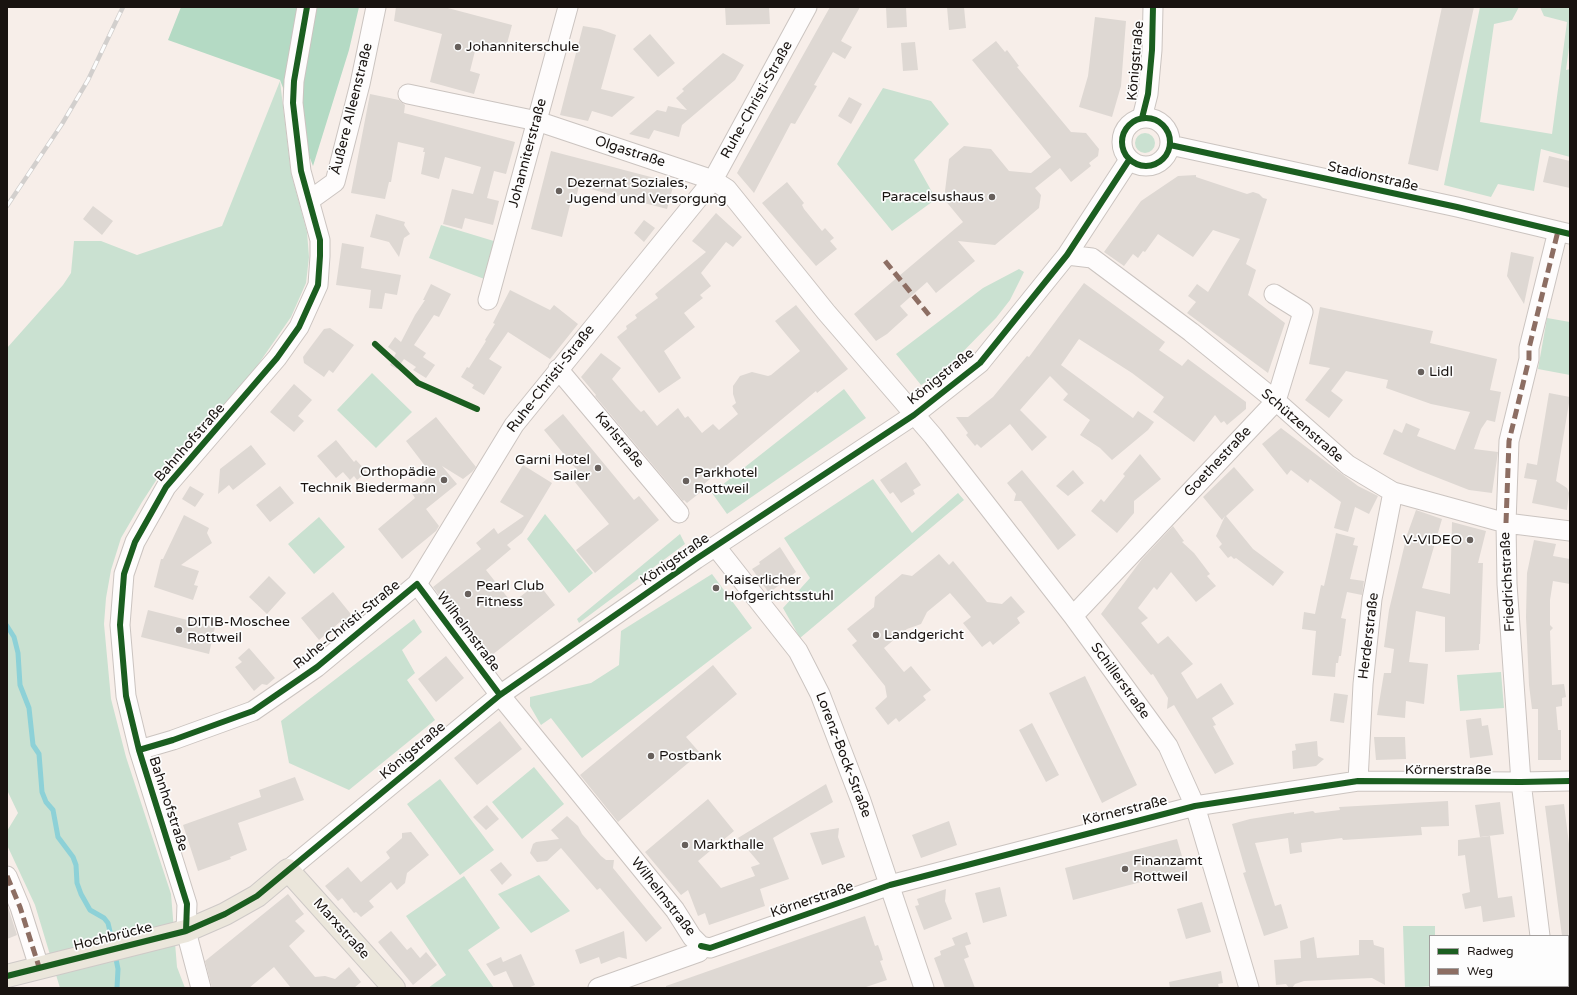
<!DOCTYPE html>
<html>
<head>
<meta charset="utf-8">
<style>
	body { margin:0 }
	#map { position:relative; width:1577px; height:995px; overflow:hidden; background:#f7eee9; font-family:"Varela Round",sans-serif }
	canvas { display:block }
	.frame { position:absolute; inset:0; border:8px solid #191310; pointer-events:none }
	.legend { position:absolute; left:1429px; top:935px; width:140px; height:52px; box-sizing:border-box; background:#fdfdfd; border:1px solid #a29f9e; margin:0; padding:5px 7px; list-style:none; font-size:12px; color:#191310 }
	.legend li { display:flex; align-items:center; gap:8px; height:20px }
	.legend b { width:20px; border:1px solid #a29f9e }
</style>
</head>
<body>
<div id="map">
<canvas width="1577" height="995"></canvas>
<div class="frame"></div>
<ul class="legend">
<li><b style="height:5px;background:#1b5e20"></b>Radweg</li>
<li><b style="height:5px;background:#8d6e63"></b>Weg</li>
</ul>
</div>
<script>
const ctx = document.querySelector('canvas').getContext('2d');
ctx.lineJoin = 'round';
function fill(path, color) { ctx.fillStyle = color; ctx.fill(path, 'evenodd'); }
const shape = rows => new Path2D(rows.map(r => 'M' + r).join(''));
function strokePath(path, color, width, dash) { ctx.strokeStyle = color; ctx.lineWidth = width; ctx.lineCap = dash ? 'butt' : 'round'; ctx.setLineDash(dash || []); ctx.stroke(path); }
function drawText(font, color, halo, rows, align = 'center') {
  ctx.font = font + ' "Varela Round",sans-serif'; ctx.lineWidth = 3.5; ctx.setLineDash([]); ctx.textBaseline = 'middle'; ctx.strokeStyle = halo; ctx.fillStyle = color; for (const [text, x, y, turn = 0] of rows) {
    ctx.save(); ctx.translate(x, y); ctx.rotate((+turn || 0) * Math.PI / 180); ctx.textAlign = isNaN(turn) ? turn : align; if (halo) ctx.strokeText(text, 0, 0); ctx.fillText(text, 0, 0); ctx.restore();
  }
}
const green = shape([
	[1480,7,1519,7,1512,20,1494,24,1480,122,1552,134,1567,22,1544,16,1540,7,1570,7,1570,40,1566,70,1570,69,1570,157,1541,149,1534,191,1498,184,1491,197,1444,185],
	[280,81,291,173,307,232,309,257,306,283,291,317,248,379,157,479,142,502,121,538,111,570,106,598,104,624,111,699,126,757,171,894,177,967,185,988,60,988,35,905,7,845,7,831,18,813,7,790,7,348,63,285,71,273,74,241,101,241,137,255,222,226],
	[883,88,931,101,949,124,914,160,936,199,892,231,837,164],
	'1135 143a10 10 0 1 1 20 0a10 10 0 1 1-20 0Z',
	[441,225,497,242,487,280,429,258],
	[1019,269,1024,272,1010,300,996,318,945,370,921,385,896,354,983,288],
	[1547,318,1570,322,1570,375,1538,369],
	[372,373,412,412,376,448,337,410],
	[844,389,866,418,727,514,712,493],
	[873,479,912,533,958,493,964,500,800,638,783,608,810,578,784,538],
	[545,514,593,573,569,593,527,539],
	[319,517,345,547,314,574,288,544],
	[680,534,685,544,579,623,577,619],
	[712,574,752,628,582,758,551,718,541,725,530,706,530,697,591,683,619,665,621,631],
	[414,619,422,632,402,650,415,673,407,680,435,720,349,790,289,763,281,721],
	[1501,672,1504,708,1460,711,1457,675],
	[534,767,564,804,522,839,492,802],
	[440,779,494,850,460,875,407,804],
	[539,875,570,911,531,933,498,894],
	[464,876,500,928,468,950,494,988,428,988,446,975,406,916],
	[1403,926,1435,926,1435,936,1430,936,1430,986,1436,986,1405,988]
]);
const forest = shape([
	[181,7,359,7,349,50,313,166,280,80,168,40]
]);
const stream = shape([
	[7,626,14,637,18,653,20,685,29,708,33,745,39,754,42,792,46,802,53,810,58,837,73,857,76,865,77,883,81,894,90,910,104,918,108,923,113,944],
	[115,954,118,969,117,988]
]);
const building = shape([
	[396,7,444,7,512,25,505,51,477,43,470,71,480,74,474,94,430,82,442,34,394,21],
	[725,7,769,7,770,24,726,25],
	[830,7,860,7,841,41,852,47,845,59,833,52,814,85,817,86,795,124,791,123,754,193,737,173],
	[886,7,906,7,907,27,887,28],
	[947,7,964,7,966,28,949,30],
	[1442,7,1474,7,1438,171,1408,164],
	[1095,17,1126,21,1121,86,1112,117,1079,107,1088,76],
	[583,26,600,29,616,35,601,89,635,97,612,117,592,111,588,121,560,115],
	[650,34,675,63,658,77,633,49],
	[996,41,1005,52,1007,50,1019,66,1017,67,1071,132,1086,133,1099,149,1098,156,1089,163,1091,166,1071,182,1060,168,1035,188,1041,195,1039,208,995,245,958,241,975,261,936,293,927,282,900,306,908,315,887,334,876,341,854,314,963,222,944,199,949,159,964,146,991,149,1009,171,1031,173,1051,157,972,60],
	[915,42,918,70,903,71,901,43],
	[723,53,744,65,735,80,682,125,679,137,654,130,649,139,629,134,657,110,666,112,668,106,687,110,676,98,684,91,682,89],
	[370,94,399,100,405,105,404,113,515,142,506,174,494,171,487,198,499,201,493,225,465,218,462,229,443,224,452,189,473,194,481,167,445,157,439,179,421,174,425,152,423,152,424,148,398,142,391,182,389,182,385,199,351,193],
	[849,97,862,104,851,124,838,116],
	[551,151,674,183,667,209,579,186,576,198,572,197,562,237,531,229],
	[1549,156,1570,161,1570,188,1543,182],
	[1196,175,1196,177,1247,194,1253,192,1259,194,1263,198,1267,199,1246,264,1256,270,1248,295,1285,323,1268,373,1187,313,1196,302,1188,296,1197,284,1208,292,1240,239,1213,230,1193,257,1158,234,1145,252,1143,251,1138,258,1133,254,1124,266,1104,252,1141,201,1178,176],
	[787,182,804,203,802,205,804,209,822,231,825,228,834,238,830,241,837,249,816,266,762,203],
	[93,206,113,221,102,235,83,219],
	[716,213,742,237,733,247,726,242,701,273,711,286,700,295,703,298,684,313,695,327,664,351,681,378,659,393,617,337,627,329,626,326,637,318,635,315,658,298,655,294,706,252,692,241],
	[376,214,405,222,404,225,410,234,404,238,399,257,389,242,370,237],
	[644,220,655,228,644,242,634,233],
	[342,243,364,247,361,268,401,275,397,295,385,293,382,309,369,308,371,290,336,285],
	[1511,252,1534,257,1524,304,1507,276],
	[1084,283,1165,342,1159,350,1182,366,1188,359,1246,402,1246,409,1227,425,1224,421,1221,423,1215,415,1194,442,1153,412,1164,397,1132,373,1079,339,1061,365,1133,418,1138,411,1154,422,1148,430,1112,460,1100,448,1080,435,1090,420,1063,400,1068,394,1050,376,1020,410,1047,437,1032,451,1010,424,981,448,977,444,975,446,966,435,968,433,956,417,968,417,993,397,1027,356,1029,357],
	[431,284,451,294,439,317,434,315,414,345,426,353,423,357,435,365,426,378,413,370,416,367,404,359,397,369,390,365,396,353,388,347,395,337,401,342,415,315,425,300,423,300],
	[510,290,550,310,554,305,578,324,550,359,508,332,489,359,502,367,484,395,472,388,474,385,461,377,467,367,469,368,486,341,485,340,495,324,493,323],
	[796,305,848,369,817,393,816,391,758,439,704,484,707,487,687,503,684,500,683,501,595,396,596,395,581,377,601,353,621,368,612,379,636,407,641,412,644,410,657,426,678,408,685,418,688,416,702,433,713,424,719,430,738,414,732,406,736,403,733,394,733,386,740,376,752,372,768,376,771,375,800,351,775,321],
	[1320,307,1433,331,1430,343,1497,359,1490,390,1501,392,1495,422,1487,420,1481,429,1474,449,1498,452,1492,493,1469,490,1418,470,1383,454,1394,429,1402,433,1406,423,1420,429,1417,436,1455,450,1470,412,1431,404,1386,388,1388,380,1346,371,1331,391,1343,400,1329,418,1305,400,1330,368,1309,364],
	[330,328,354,345,333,373,329,370,324,377,304,363,303,357,324,329],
	[294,384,312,400,298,416,304,421,294,432,270,412],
	[1549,393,1570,397,1556,481,1567,488,1569,493,1567,510,1532,503,1537,480,1524,478,1527,463,1537,465],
	[563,414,634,500,639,496,659,520,595,573,576,550,609,524,570,476,577,470,544,430],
	[436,417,476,467,472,472,463,479,442,466,457,484,426,509,439,526,436,531,402,559,378,529,415,498,411,492,432,475,406,441],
	[1281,428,1358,486,1378,496,1369,514,1355,507,1348,532,1334,528,1341,502,1310,479,1308,483,1291,470,1287,475,1262,444],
	[336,440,354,462,356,460,367,472,357,480,354,476,350,480,343,472,336,478,317,456],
	[251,445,266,464,233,490,229,485,218,494,220,469],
	[1140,454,1161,479,1134,501,1134,513,1117,533,1091,511,1101,499,1104,502,1125,476,1123,474],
	[906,462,921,485,913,490,915,494,901,503,893,492,890,494,880,480],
	[523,465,552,483,522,533,507,545,511,549,486,570,512,603,538,583,555,605,487,659,433,587,481,549,476,543,494,528,498,534,524,516,500,502],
	[1234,467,1254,490,1226,516,1253,549,1284,572,1273,586,1236,558,1234,559,1231,556,1228,558,1219,547,1222,544,1216,536,1225,516,1222,520,1203,497],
	[1022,470,1076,535,1058,550,1021,501,1014,501,1016,494,1007,483],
	[1073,470,1084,483,1068,496,1056,486],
	[190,486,204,494,195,507,182,499],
	[280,486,294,503,270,522,256,505],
	[1416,510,1442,519,1422,588,1450,594,1452,522,1486,531,1478,563,1483,563,1480,644,1479,644,1479,650,1445,652,1445,617,1416,611,1409,662,1428,664,1424,704,1406,701,1405,718,1377,715,1384,673,1391,673,1394,649,1384,647,1389,610,1407,535],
	[184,515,209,528,207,533,212,543,181,565,199,571,194,585,198,586,193,600,154,587,161,559,163,559],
	[1173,526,1184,541,1182,542,1194,553,1210,574,1207,576,1216,586,1196,602,1171,572,1157,590,1154,587,1138,608,1148,618,1141,623,1158,644,1168,636,1193,664,1181,673,1197,699,1221,683,1234,704,1212,718,1216,725,1213,726,1234,764,1215,774,1174,705,1167,709,1168,698,1153,674,1151,675,1101,614,1142,559],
	[1336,533,1355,538,1353,545,1358,546,1350,579,1364,581,1362,595,1347,592,1341,618,1346,619,1341,656,1339,656,1338,663,1336,663,1335,677,1312,675,1316,631,1302,629,1304,612,1315,614,1321,585,1324,586],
	[1534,540,1556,544,1553,556,1570,559,1570,584,1553,581,1550,600,1550,625,1553,628,1550,631,1552,685,1564,684,1566,697,1562,698,1562,706,1556,707,1558,730,1561,730,1561,760,1538,760,1538,709,1532,709,1529,685,1526,617,1527,573],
	[780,547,796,572,769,593,752,569,760,564,759,562],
	[939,554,949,565,953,561,987,602,1002,604,1011,596,1025,612,1017,618,1020,623,993,645,990,641,982,647,963,623,971,617,950,593,927,612,921,624,907,629,884,648,904,672,911,666,931,690,923,696,926,700,899,722,896,718,888,725,875,708,887,697,885,686,852,645,857,641,847,629,874,607,875,597,902,574,912,576],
	[269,576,286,593,267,614,249,597],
	[333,592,354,618,344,626,340,622,319,640,301,618],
	[148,610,215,627,209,654,141,637],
	[249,648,275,678,267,685,262,684,254,691,235,667,242,662,238,658],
	[446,656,464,678,436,702,418,679],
	[713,665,737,694,686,737,700,753,618,822,580,775],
	[1085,676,1137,785,1102,803,1049,693],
	[1334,693,1348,695,1344,723,1330,721],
	[1481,718,1482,726,1488,725,1493,755,1470,758,1466,720],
	[500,721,522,749,477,785,454,758],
	[1032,723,1059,775,1046,782,1019,730],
	[1374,737,1405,737,1406,759,1376,760],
	[1317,741,1318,756,1324,759,1316,766,1293,769,1292,751,1296,750,1295,744],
	[295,777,304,800,238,823,247,850,230,857,231,859,198,871,183,825,261,797,259,790],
	[826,784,833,802,773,838,789,879,760,889,765,906,709,925,705,913,698,916,688,890,681,895,645,852,708,799,734,831,698,861,721,888,755,876,751,867,760,864,738,838],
	[1448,801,1449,826,1421,827,1422,835,1343,840,1342,838,1301,843,1302,852,1290,854,1288,838,1255,843,1275,906,1281,904,1288,928,1264,936,1243,873,1246,872,1232,824,1250,819,1294,812,1294,814,1313,811,1315,813,1340,810,1339,807],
	[1500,802,1504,834,1480,837,1475,805],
	[1564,804,1570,852,1570,936,1562,936,1545,806],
	[487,805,499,819,486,830,473,817],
	[567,816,578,826,582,834,601,856,606,860,614,860,613,868,662,928,646,942,600,888,597,890,561,848,547,861,537,862,530,853,533,844,536,842,559,839,551,830],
	[949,821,957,845,921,858,912,835],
	[839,828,838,837,845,857,822,865,810,833],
	[411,832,429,855,407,873,405,883,397,890,391,882,369,901,374,907,361,917,356,912,354,913,342,898,338,901,325,886,348,867,361,882,390,858,386,852,402,838,402,833],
	[1490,836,1498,898,1512,896,1515,917,1483,922,1481,906,1465,909,1462,894,1470,892,1465,855,1458,856,1458,840],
	[1177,839,1186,870,1073,900,1065,868],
	[501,862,512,875,502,885,490,870],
	[1000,887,1007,916,983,923,975,893],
	[946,889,945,901,952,919,924,930,915,906,919,905,917,899],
	[288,894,304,914,295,921,305,931,289,946,315,977,325,976,335,979,349,967,361,982,354,988,291,988,274,967,249,988,212,988,205,961],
	[1202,902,1211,932,1186,939,1177,909],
	[7,904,17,935,7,939],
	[865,916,875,946,878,945,881,953,883,960,880,961,887,980,863,988,666,988,666,986],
	[391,931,407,950,411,947,420,958,426,952,437,965,413,985,378,942],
	[624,931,627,959,619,957,601,964,599,957,580,964,575,950],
	[967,932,971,944,965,946,969,957,964,959,975,988,945,988,934,958,941,955,940,951,955,945,952,938],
	[1314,937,1317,958,1359,955,1359,940,1373,940,1374,945,1384,948,1385,985,1372,978,1304,981,1295,984,1292,988,1289,988,1286,984,1276,985,1274,960,1301,958,1300,941],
	[521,954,535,985,528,988,514,988,506,971,494,976,486,964,501,957,503,962],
	[1221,971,1223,983,1218,984,1219,988,1170,988,1169,982]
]);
const minor = shape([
	[408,94,537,121,713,180,727,189,826,312,933,436,1073,616,1168,746,1195,806,1249,988],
	'1122 142a24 24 0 1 1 48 0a24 24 0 1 1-48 0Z',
	[1142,118,1148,94,1152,50,1153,7],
	[1170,145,1457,207,1570,234],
	[310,200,335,182,360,84,376,7],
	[1067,255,1092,258,1191,332,1276,401,1348,465,1393,492,1506,523,1570,531],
	[488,300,568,7],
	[558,369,679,513],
	[716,547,798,651,820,694,861,801,924,988],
	[417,584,500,695,675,910,692,937,701,946],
	[1073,616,1276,401,1303,312,1274,294],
	[139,750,173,740,253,711,317,667,417,584,514,425,713,180,807,7],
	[1358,781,1363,684,1372,599,1393,492],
	[288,870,500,695,696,559,914,415,980,363,1067,255,1129,160],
	[7,876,20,907,39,967],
	[1540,936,1521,782,1507,584,1506,523,1509,441,1529,359,1529,348,1558,231],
	[701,946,710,948,890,885,1195,806,1358,781,1521,782,1570,781],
	[1547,986,1547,988],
	[201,988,186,931,187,904,139,750,126,696,120,625,124,574,135,542,166,487,277,358,299,327,318,285,320,256,320,240,301,171,293,103,294,81,307,7],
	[598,988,699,952,701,946]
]);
const major = shape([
	[7,976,186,931,225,914,257,896,288,870,394,988]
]);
const rail = shape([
	[7,206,62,124,88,80,123,7]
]);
const quiet = shape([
	[885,261,929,315],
	[1506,523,1509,441,1529,359,1529,348,1558,231],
	[7,876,20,907,39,967]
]);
const cycleway = shape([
	'1122 142a24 24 0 1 1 48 0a24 24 0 1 1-48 0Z',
	[1142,118,1148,94,1152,50,1153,7],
	[1170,145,1457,207,1570,234],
	[375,344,418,383,477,409],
	[139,750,173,740,253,711,317,667,417,584,500,695],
	[186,931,187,904,139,750,126,696,120,625,124,574,135,542,166,487,277,358,299,327,318,285,320,256,320,240,301,171,293,103,294,81,307,7],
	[701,946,710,948,890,885,1195,806,1358,781,1521,782,1570,781],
	[7,976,186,931,225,914,257,896,500,695,696,559,914,415,980,363,1067,255,1129,160]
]);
const markers = [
	[458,47,4,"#67605c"],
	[559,191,4,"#67605c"],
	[992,197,4,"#67605c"],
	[1421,372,4,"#67605c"],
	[598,468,4,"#67605c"],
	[444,480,4,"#67605c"],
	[686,481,4,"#67605c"],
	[1470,540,4,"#67605c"],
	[716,588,4,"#67605c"],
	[468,594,4,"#67605c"],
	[179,630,4,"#67605c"],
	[876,635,4,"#67605c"],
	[651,756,4,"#67605c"],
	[685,845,4,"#67605c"],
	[1125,869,4,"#67605c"]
];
const poiNames = [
	["Johanniterschule",466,47],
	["Dezernat Soziales,",567,183],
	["Jugend und Versorgung",567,199],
	["Paracelsushaus",984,197,"right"],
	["Lidl",1429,372],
	["Garni Hotel",590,460,"right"],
	["Sailer",590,476,"right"],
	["Orthopädie",436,472,"right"],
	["Technik Biedermann",436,488,"right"],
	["Parkhotel",694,473],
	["Rottweil",694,489],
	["V-VIDEO",1462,540,"right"],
	["Kaiserlicher",724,580],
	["Hofgerichtsstuhl",724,596],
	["Pearl Club",476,586],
	["Fitness",476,602],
	["DITIB-Moschee",187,622],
	["Rottweil",187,638],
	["Landgericht",884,635],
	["Postbank",659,756],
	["Markthalle",693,845],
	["Finanzamt",1133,861],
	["Rottweil",1133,877]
];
const streetNames = [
	["Königstraße",1136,61,-85],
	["Ruhe-Christi-Straße",757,100,-61],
	["Äußere Alleenstraße",352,109,-76],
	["Olgastraße",630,152,18],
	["Johanniterstraße",528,153,-75],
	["Stadionstraße",1373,177,13],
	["Königstraße",941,377,-39],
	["Ruhe-Christi-Straße",551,379,-52],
	["Schützenstraße",1302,426,41],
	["Karlstraße",619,440,50],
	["Bahnhofstraße",190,443,-49],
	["Goethestraße",1218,462,-47],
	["Königstraße",675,560,-35],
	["Friedrichstraße",1508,582,-93],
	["Ruhe-Christi-Straße",347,625,-39],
	["Wilhelmstraße",468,632,53],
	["Herderstraße",1369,636,-83],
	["Schillerstraße",1120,681,54],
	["Königstraße",413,751,-40],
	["Lorenz-Bock-Straße",843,755,69],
	["Körnerstraße",1448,770],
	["Bahnhofstraße",168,804,72],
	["Körnerstraße",1125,811,-14],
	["Wilhelmstraße",663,897,52],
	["Körnerstraße",812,900,-19],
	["Marxstraße",341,929,48],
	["Hochbrücke",113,937,-14]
];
fill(green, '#cae1d1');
fill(forest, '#b4dac4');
strokePath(stream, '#8dd1d7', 5);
fill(building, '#ded8d3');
strokePath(minor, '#cbc4c0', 21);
strokePath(major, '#cec9c7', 24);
strokePath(minor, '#fefcfc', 19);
strokePath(major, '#ebe6db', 22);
strokePath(rail, '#d2cfcd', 4.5);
strokePath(rail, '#fdfdfd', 3, [9]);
strokePath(quiet, '#8d6e63', 5, [10, 5]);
strokePath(cycleway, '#1b5e20', 6);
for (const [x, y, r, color] of markers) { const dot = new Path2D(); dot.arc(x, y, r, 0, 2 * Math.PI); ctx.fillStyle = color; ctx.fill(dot); strokePath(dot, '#fdfdfd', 1.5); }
drawText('14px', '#191310', '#fdfdfd', poiNames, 'left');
drawText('14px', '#191310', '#fdfdfd', streetNames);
</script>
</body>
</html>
